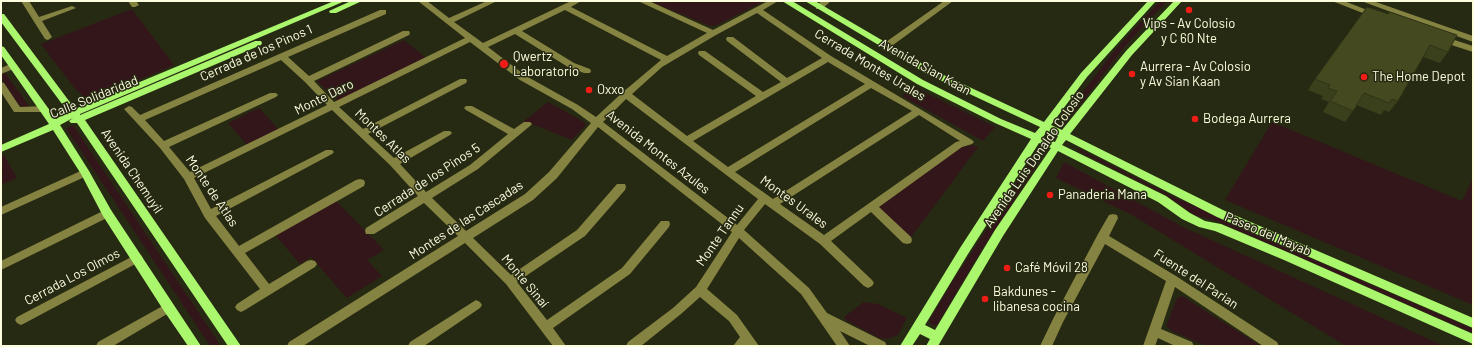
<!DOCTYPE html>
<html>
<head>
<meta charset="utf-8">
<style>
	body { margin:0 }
	#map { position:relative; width:1474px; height:347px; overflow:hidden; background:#272a13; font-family:Barlow,sans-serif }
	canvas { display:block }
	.frame { position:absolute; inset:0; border:2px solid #fcfddd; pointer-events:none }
</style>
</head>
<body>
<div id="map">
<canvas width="1474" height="347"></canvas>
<div class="frame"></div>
</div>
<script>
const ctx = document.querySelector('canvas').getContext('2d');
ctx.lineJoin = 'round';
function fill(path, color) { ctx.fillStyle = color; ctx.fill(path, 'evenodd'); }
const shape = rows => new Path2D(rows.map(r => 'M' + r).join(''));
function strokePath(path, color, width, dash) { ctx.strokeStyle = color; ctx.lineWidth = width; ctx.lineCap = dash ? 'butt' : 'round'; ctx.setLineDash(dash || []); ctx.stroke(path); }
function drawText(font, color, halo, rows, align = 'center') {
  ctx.font = font + ' Barlow,sans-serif'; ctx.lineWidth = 3; ctx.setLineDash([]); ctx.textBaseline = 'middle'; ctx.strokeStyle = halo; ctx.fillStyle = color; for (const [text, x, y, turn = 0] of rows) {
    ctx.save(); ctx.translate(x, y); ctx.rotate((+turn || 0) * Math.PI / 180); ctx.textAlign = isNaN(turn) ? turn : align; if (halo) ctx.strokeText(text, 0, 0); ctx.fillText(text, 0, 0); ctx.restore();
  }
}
const green = shape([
	[649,1,765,1,715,26,710,26],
	[1160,1,1167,1,1124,47,1063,127,1057,126,1115,50],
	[132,9,174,65,89,101,75,89,41,44],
	[404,40,426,58,338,101,317,81],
	[5,73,30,107,19,106,1,78,1,74],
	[914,87,995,127,983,141,902,96],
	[548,102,584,122,586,125,572,140,524,121],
	[259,108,278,129,247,145,228,123],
	[1272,122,1462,201,1473,178,1473,305,1225,200],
	[73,125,221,346,210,346,66,128],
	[973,145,978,147,909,240,876,206,956,148],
	[1077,148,1182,201,1190,202,1222,220,1473,329,1473,333,1214,220,1194,215,1166,195,1080,152],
	[4,155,17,178,1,185,1,157],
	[1030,162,1034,162,1037,165,979,254,937,325,932,325,929,321,952,282,1010,194],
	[1064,162,1185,228,1444,346,1346,346,1132,215,1056,178],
	[336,201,384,250,367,260,382,276,347,298,311,257,300,264,275,235],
	[1182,296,1261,346,1206,346,1172,331,1166,326,1177,298],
	[864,302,878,304,907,318,898,335,888,339,879,338,847,321,844,317]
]);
const minor = shape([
	[21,1,29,1,39,17,72,6,76,8,42,21,52,37,48,40,45,39,21,1],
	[128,1,136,1,139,5,135,7,132,7,128,1],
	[418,1,427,1,449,18,487,1,497,1,454,22,483,43,571,1,581,1,571,7,667,56,707,33,638,1,649,1,713,30,768,1,778,1,763,10,831,56,972,140,974,142,972,144,962,147,879,207,911,237,912,240,911,243,907,244,903,243,871,212,831,241,872,280,874,283,872,286,868,288,864,286,820,244,765,204,744,230,809,288,827,313,885,342,887,346,870,346,840,331,850,346,837,346,801,294,739,238,707,289,737,315,759,346,733,346,740,337,729,321,700,297,681,314,641,346,626,346,628,342,673,308,696,287,732,232,598,127,557,178,533,200,473,238,511,275,577,230,617,184,625,184,626,187,625,190,585,236,517,282,547,320,622,268,661,221,669,221,670,224,669,227,630,274,553,328,566,346,553,346,506,284,465,243,303,346,287,346,289,342,458,236,424,203,374,234,366,234,365,231,366,228,418,196,390,165,332,110,194,178,211,209,326,150,332,150,334,152,332,154,216,216,239,246,356,180,360,179,364,180,365,183,364,186,245,253,269,284,307,261,311,260,315,261,317,264,315,267,245,310,241,312,237,310,235,307,237,304,260,289,205,218,184,179,160,148,124,109,129,106,132,107,140,115,380,10,386,10,386,14,288,57,309,76,403,31,409,31,410,33,409,35,314,81,334,102,465,38,418,1],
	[565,10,661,60,623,92,596,117,578,105,526,76,488,47,515,34,568,67,584,73,590,73,591,71,590,69,574,63,522,31,565,10],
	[757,13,822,58,787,78,733,37,727,37,726,39,727,41,781,82,763,92,705,51,699,51,698,53,699,55,756,96,687,136,632,94,662,67,716,35,757,13],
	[470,42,520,80,572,109,591,123,549,172,525,194,466,231,432,198,478,169,530,126,532,124,530,122,524,122,514,129,472,106,466,106,464,108,466,110,508,134,470,165,426,192,400,164,450,135,452,133,450,131,444,131,394,158,368,134,466,83,467,81,466,79,460,79,363,129,339,107,470,42],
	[281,60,305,82,327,105,190,172,169,147,276,97,278,95,276,93,270,93,164,141,145,120,281,60],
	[828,62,865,84,728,167,693,141,828,62],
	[871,88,912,111,773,199,735,172,871,88],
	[626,99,758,199,737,225,603,122,626,99],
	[919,115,960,141,956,142,824,235,780,204,919,115],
	[822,1,831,1,822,9,816,9,816,5,822,1],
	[944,1,953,1,889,48,883,48,882,46,883,44,944,1],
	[1332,1,1344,1,1380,15,1376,17,1373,17,1332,1],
	[1361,1,1373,1,1473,36,1473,42,1361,1],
	[1442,36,1473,46,1473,52,1439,41,1438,39,1439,37,1442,36],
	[13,63,16,64,17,66,16,68,1,74,1,68,13,63],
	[1,82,4,83,20,107,44,106,49,109,44,112,14,112,1,92,1,82],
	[85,169,90,173,89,175,1,215,1,207,85,169],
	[107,209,111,210,112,213,111,216,1,270,1,261,107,209],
	[1113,214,1117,215,1118,218,1109,236,1176,276,1277,342,1279,346,1263,346,1175,287,1161,329,1192,342,1194,346,1175,346,1158,338,1155,346,1143,346,1166,281,1105,244,1063,322,1052,346,1040,346,1054,317,1098,234,1109,215,1113,214],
	[137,254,141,255,143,258,141,261,25,323,21,325,17,323,15,320,17,317,137,254],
	[476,300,480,302,482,305,480,308,424,346,408,346,410,342,476,300],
	[168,303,172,305,174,308,172,311,113,346,96,346,98,342,168,303]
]);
const major = shape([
	[334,1,345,1,80,114,80,115,255,41,261,41,262,43,261,45,85,120,241,346,228,346,77,123,71,123,69,121,73,118,60,125,89,171,111,210,201,346,188,346,164,311,103,216,81,174,53,130,1,152,1,145,49,124,1,55,1,46,4,47,56,119,68,112,1,22,1,14,4,14,75,109,334,1],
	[351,1,362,1,336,13,330,13,329,11,351,1],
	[782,1,792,1,923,80,1001,119,1035,133,1040,127,927,74,805,1,815,1,933,70,1044,122,1081,73,1148,1,1156,1,1087,77,1051,125,1062,130,1126,51,1174,1,1182,1,1132,55,1070,134,1225,211,1473,318,1473,328,1217,217,1066,140,1062,145,1166,196,1190,213,1205,221,1221,224,1292,254,1473,334,1473,344,1284,260,1215,231,1199,227,1182,219,1158,202,1058,151,1003,236,938,346,926,346,930,339,920,334,912,346,900,346,960,248,1031,139,995,123,917,84,782,1],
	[1047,131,1058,136,1055,142,1043,137,1047,131],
	[1039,143,1051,148,995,230,935,330,925,325,968,254,1039,143]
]);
const wall = shape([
	[1388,14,1448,52,1440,63,1423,57,1398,101,1389,112,1384,110,1381,115,1357,105,1345,122,1323,112,1329,102,1321,99,1323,96,1308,90,1315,79]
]);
const building = shape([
	[1367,7,1388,14,1390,12,1457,35,1448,52,1430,45,1398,101,1392,99,1389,103,1364,93,1353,111,1330,101,1337,91,1328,88,1330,85,1315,79,1367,7]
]);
const markers = [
	[1189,10,4,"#f01c16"],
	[504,64,5,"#f01c16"],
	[1132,74,4,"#f01c16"],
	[1364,77,4,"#f01c16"],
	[589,90,4,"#f01c16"],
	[1195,119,4,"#f01c16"],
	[1050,195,4,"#f01c16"],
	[1007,268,4,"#f01c16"],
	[985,299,4,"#f01c16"]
];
const poiNames = [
	["Vips - Av Colosio",1189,24,"center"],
	["y C 60 Nte",1189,39,"center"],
	["Qwertz",513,57],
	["Laboratorio",513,72],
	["Aurrera - Av Colosio",1140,67],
	["y Av Sian Kaan",1140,82],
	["The Home Depot",1372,77],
	["Oxxo",597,90],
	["Bodega Aurrera",1203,119],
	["Panaderia Mana",1058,195],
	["Café Móvil 28",1015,268],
	["Bakdunes -",993,292],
	["libanesa cocina",993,307]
];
const streetNames = [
	["Cerrada de los Pinos 1",256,53,-24],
	["Cerrada Montes Urales",870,65,31],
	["Avenida Sian Kaan",925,67,29],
	["Calle Solidaridad",94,97,-22],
	["Monte Daro",324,97,-26],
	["Montes Atlas",383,136,44],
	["Avenida Montes Azules",658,152,38],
	["Avenida Luis Donaldo Colosio",1034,159,-55],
	["Avenida Chemuyil",132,171,56],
	["Cerrada de los Pinos 5",427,180,-33],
	["Monte de Atlas",212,191,56],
	["Montes Urales",794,202,36],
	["Montes de las Cascadas",466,220,-33],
	["Paseo del Mayab",1268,234,23],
	["Monte Tannu",720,235,-55],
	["Cerrada Los Olmos",72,277,-28],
	["Fuente del Parian",1196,279,33],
	["Monte Sinaí",525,281,50]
];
fill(green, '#331619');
fill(minor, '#858341');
fill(major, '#aaf66c');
fill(wall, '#3a3f1c');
fill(building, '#444920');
strokePath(building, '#303316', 1);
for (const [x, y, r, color] of markers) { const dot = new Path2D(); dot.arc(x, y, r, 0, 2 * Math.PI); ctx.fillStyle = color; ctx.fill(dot); strokePath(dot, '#272a13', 1.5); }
drawText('13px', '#fcfddd', '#272a13', poiNames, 'left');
drawText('13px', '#fcfddd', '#272a13', streetNames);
</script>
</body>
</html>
